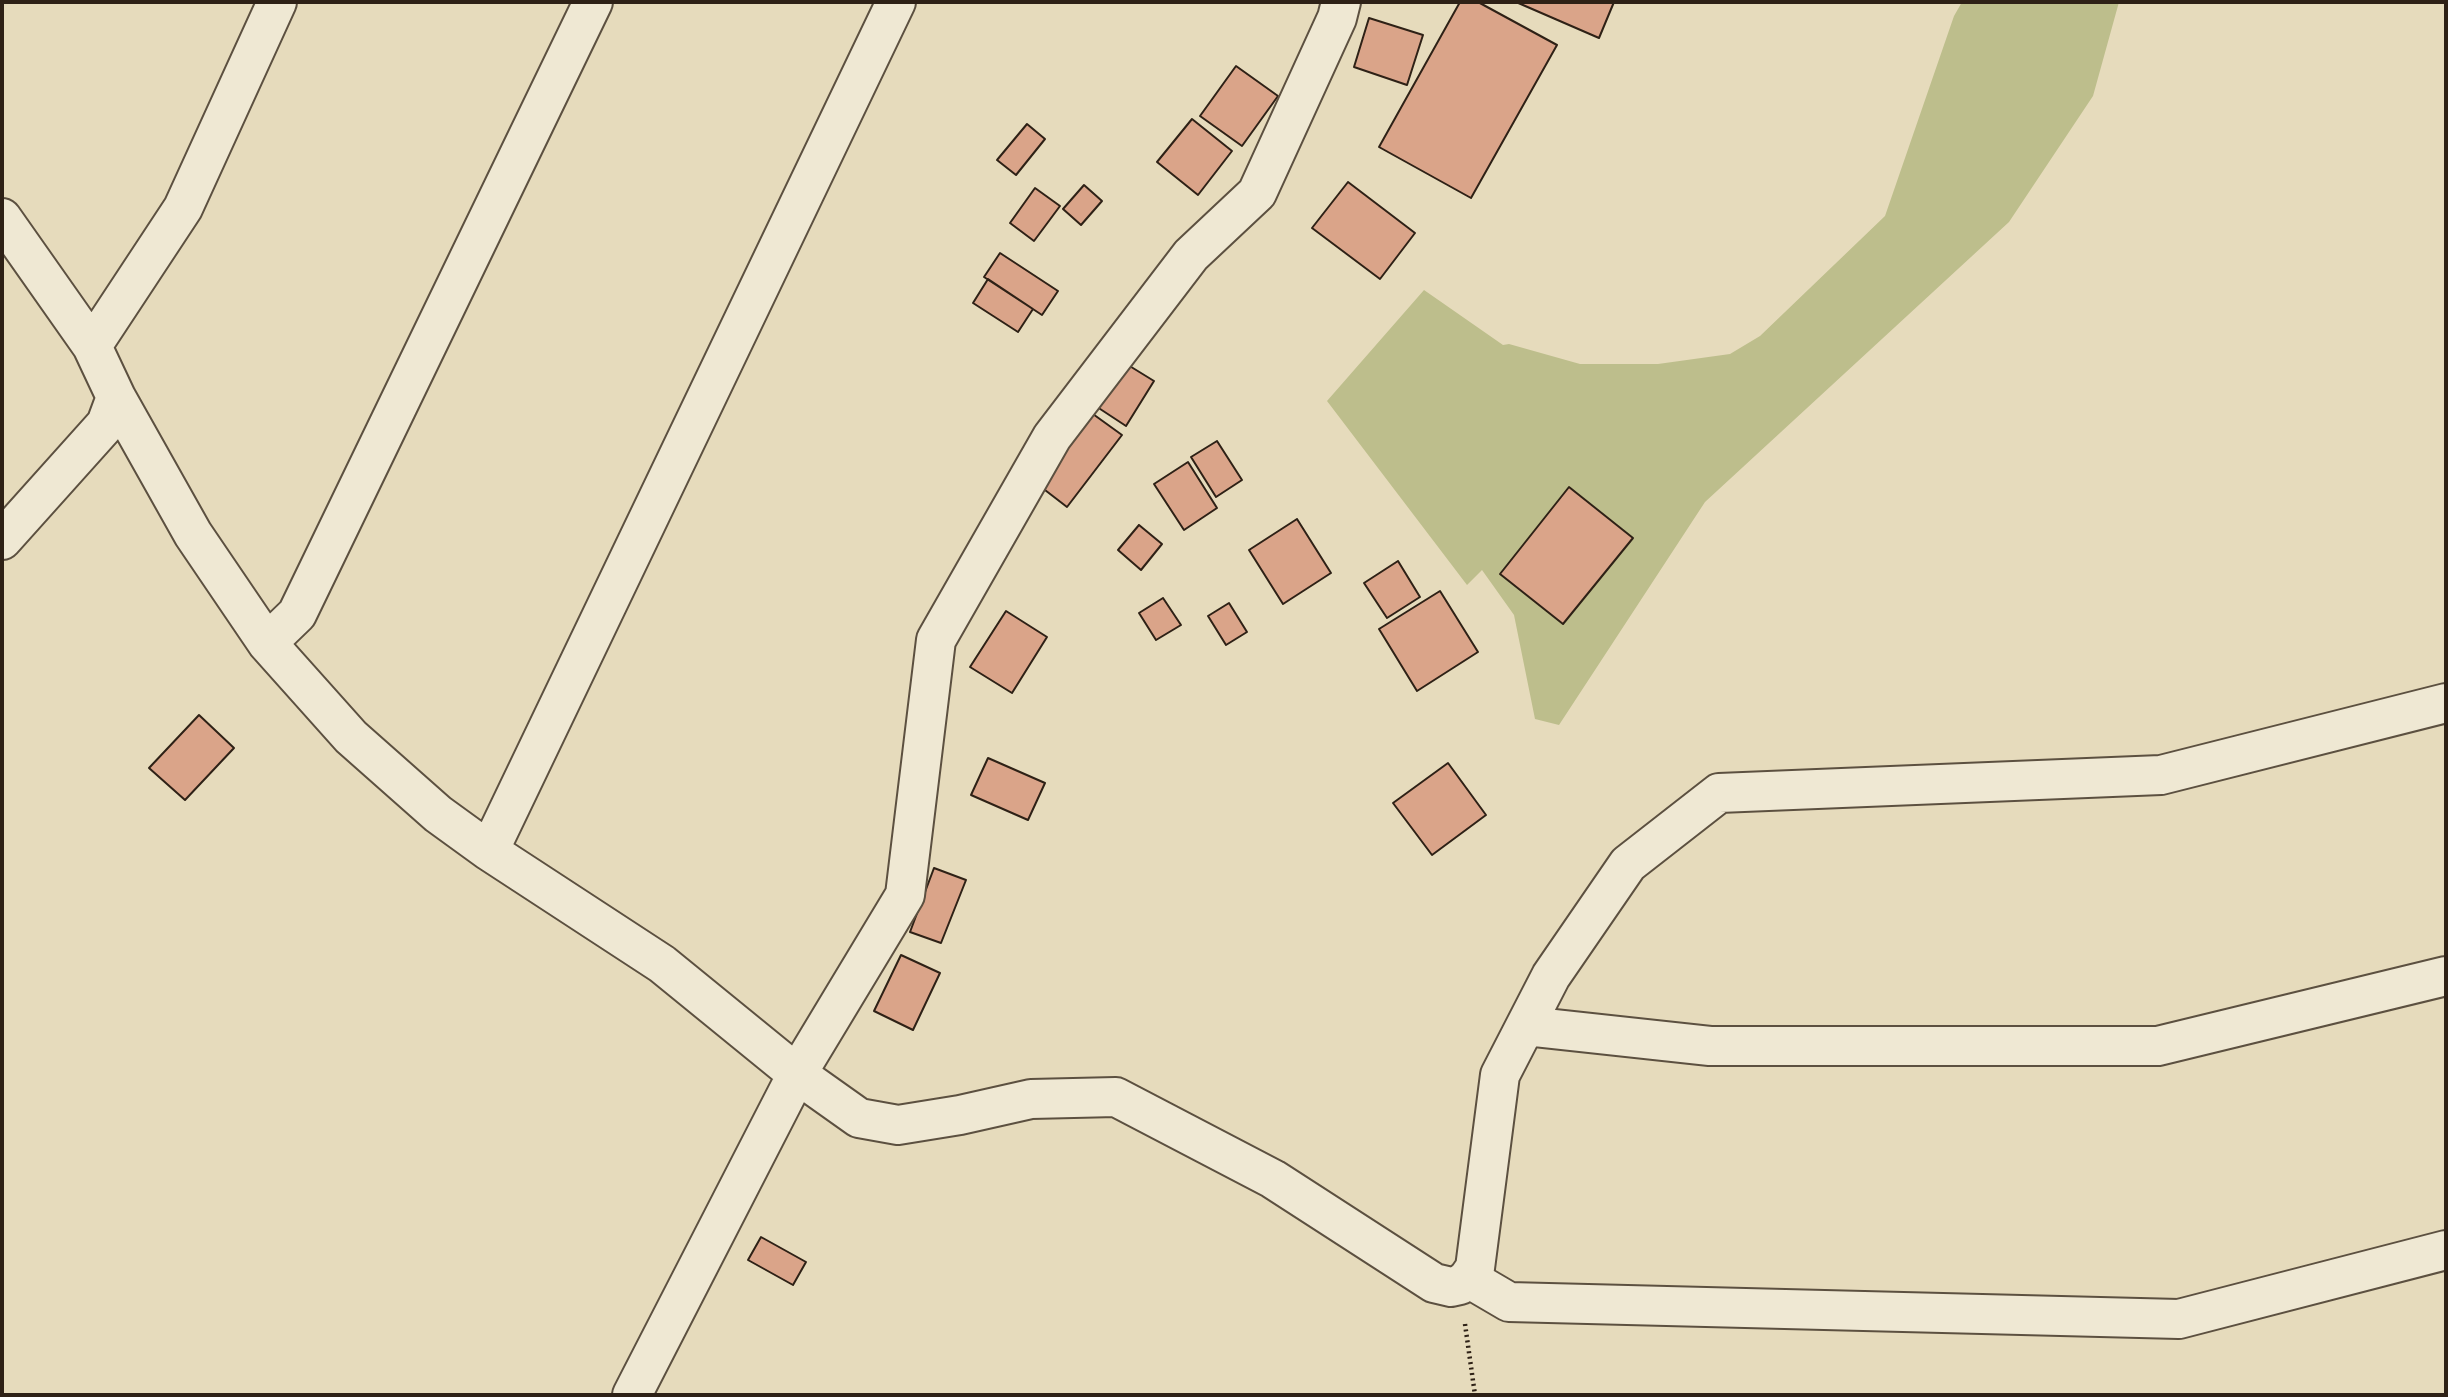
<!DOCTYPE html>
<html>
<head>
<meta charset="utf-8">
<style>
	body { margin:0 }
	#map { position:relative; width:2448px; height:1397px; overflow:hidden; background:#e6dbbc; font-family:Vollkorn,serif }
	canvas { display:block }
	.frame { position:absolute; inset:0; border:4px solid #2e2116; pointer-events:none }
</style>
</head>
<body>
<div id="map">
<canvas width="2448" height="1397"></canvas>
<div class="frame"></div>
</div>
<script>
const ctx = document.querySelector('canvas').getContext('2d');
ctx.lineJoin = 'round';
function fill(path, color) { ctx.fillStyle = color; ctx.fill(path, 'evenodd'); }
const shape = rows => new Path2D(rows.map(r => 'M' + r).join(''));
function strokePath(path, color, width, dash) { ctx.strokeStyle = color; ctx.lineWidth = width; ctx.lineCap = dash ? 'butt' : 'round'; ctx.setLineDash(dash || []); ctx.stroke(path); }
const green = shape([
	[1962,2,2119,2,2093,96,2009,222,1705,502,1559,725,1535,719,1514,615,1482,570,1467,585,1327,401,1424,290,1503,345,1509,344,1580,364,1658,364,1730,354,1760,336,1885,216,1954,16]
]);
const building = shape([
	[1460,2,1478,2,1557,45,1471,198,1379,147,1460,2],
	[1516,2,1614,2,1599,38,1516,2],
	[1369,18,1423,35,1407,85,1354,67,1369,18],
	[1236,66,1278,96,1242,146,1200,116,1236,66],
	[1192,119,1232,151,1198,195,1157,162,1192,119],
	[1027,124,1045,139,1016,175,997,160,1027,124],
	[1348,182,1415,233,1380,279,1312,228,1348,182],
	[1084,185,1102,201,1081,225,1063,209,1084,185],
	[1035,188,1060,206,1034,241,1010,223,1035,188],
	[1000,253,1058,291,1042,315,984,277,1000,253],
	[988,279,1033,309,1018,332,973,303,988,279],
	[1115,357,1154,381,1126,426,1088,401,1115,357],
	[1086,409,1122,435,1067,507,1032,480,1086,409],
	[1217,441,1242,480,1216,497,1191,457,1217,441],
	[1188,462,1217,508,1184,530,1154,484,1188,462],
	[1569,487,1633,538,1563,624,1500,574,1569,487],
	[1297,519,1331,573,1283,604,1249,550,1297,519],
	[1139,525,1162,544,1141,570,1118,550,1139,525],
	[1398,561,1420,597,1387,618,1364,583,1398,561],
	[1440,591,1478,652,1417,691,1379,629,1440,591],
	[1163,598,1181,625,1156,640,1139,613,1163,598],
	[1229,603,1247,632,1226,645,1208,616,1229,603],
	[1006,611,1047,637,1012,693,970,667,1006,611],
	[199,715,234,748,185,800,149,768,199,715],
	[988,758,1045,783,1028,820,971,795,988,758],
	[1448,763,1486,815,1432,855,1393,803,1448,763],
	[934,868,966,880,941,943,910,932,934,868],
	[901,955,940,973,913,1030,874,1011,901,955],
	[761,1237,806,1262,793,1285,748,1260,761,1237]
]);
const path = shape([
	[1465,1324,1475,1395]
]);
const minor = shape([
	[2,218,92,346,116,397,106,424,2,540],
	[92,346,183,208,277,2],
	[116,397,193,534,267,643,351,737,438,814,489,851,662,964,797,1074,859,1118,898,1125,960,1115,1031,1099,1116,1097,1273,1179,1434,1283,1451,1287,1460,1285,1468,1278,1475,1268,1500,1075,1551,976,1628,864,1719,793,2161,775,2446,703],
	[267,643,297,614,593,2],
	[489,851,896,2],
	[1526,1026,1710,1046,2158,1046,2446,976],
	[1468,1278,1509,1302,2179,1319,2446,1250],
	[632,1395,797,1074,905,895,936,640,1052,437,1191,255,1257,193,1337,18,1341,2]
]);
fill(green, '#bdbe8c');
fill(building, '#daa489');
strokePath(building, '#2e2116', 2);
strokePath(minor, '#5c5040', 42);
strokePath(path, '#2e2116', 4.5, [2, 3.5]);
strokePath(minor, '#efe8d3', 38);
</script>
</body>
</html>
